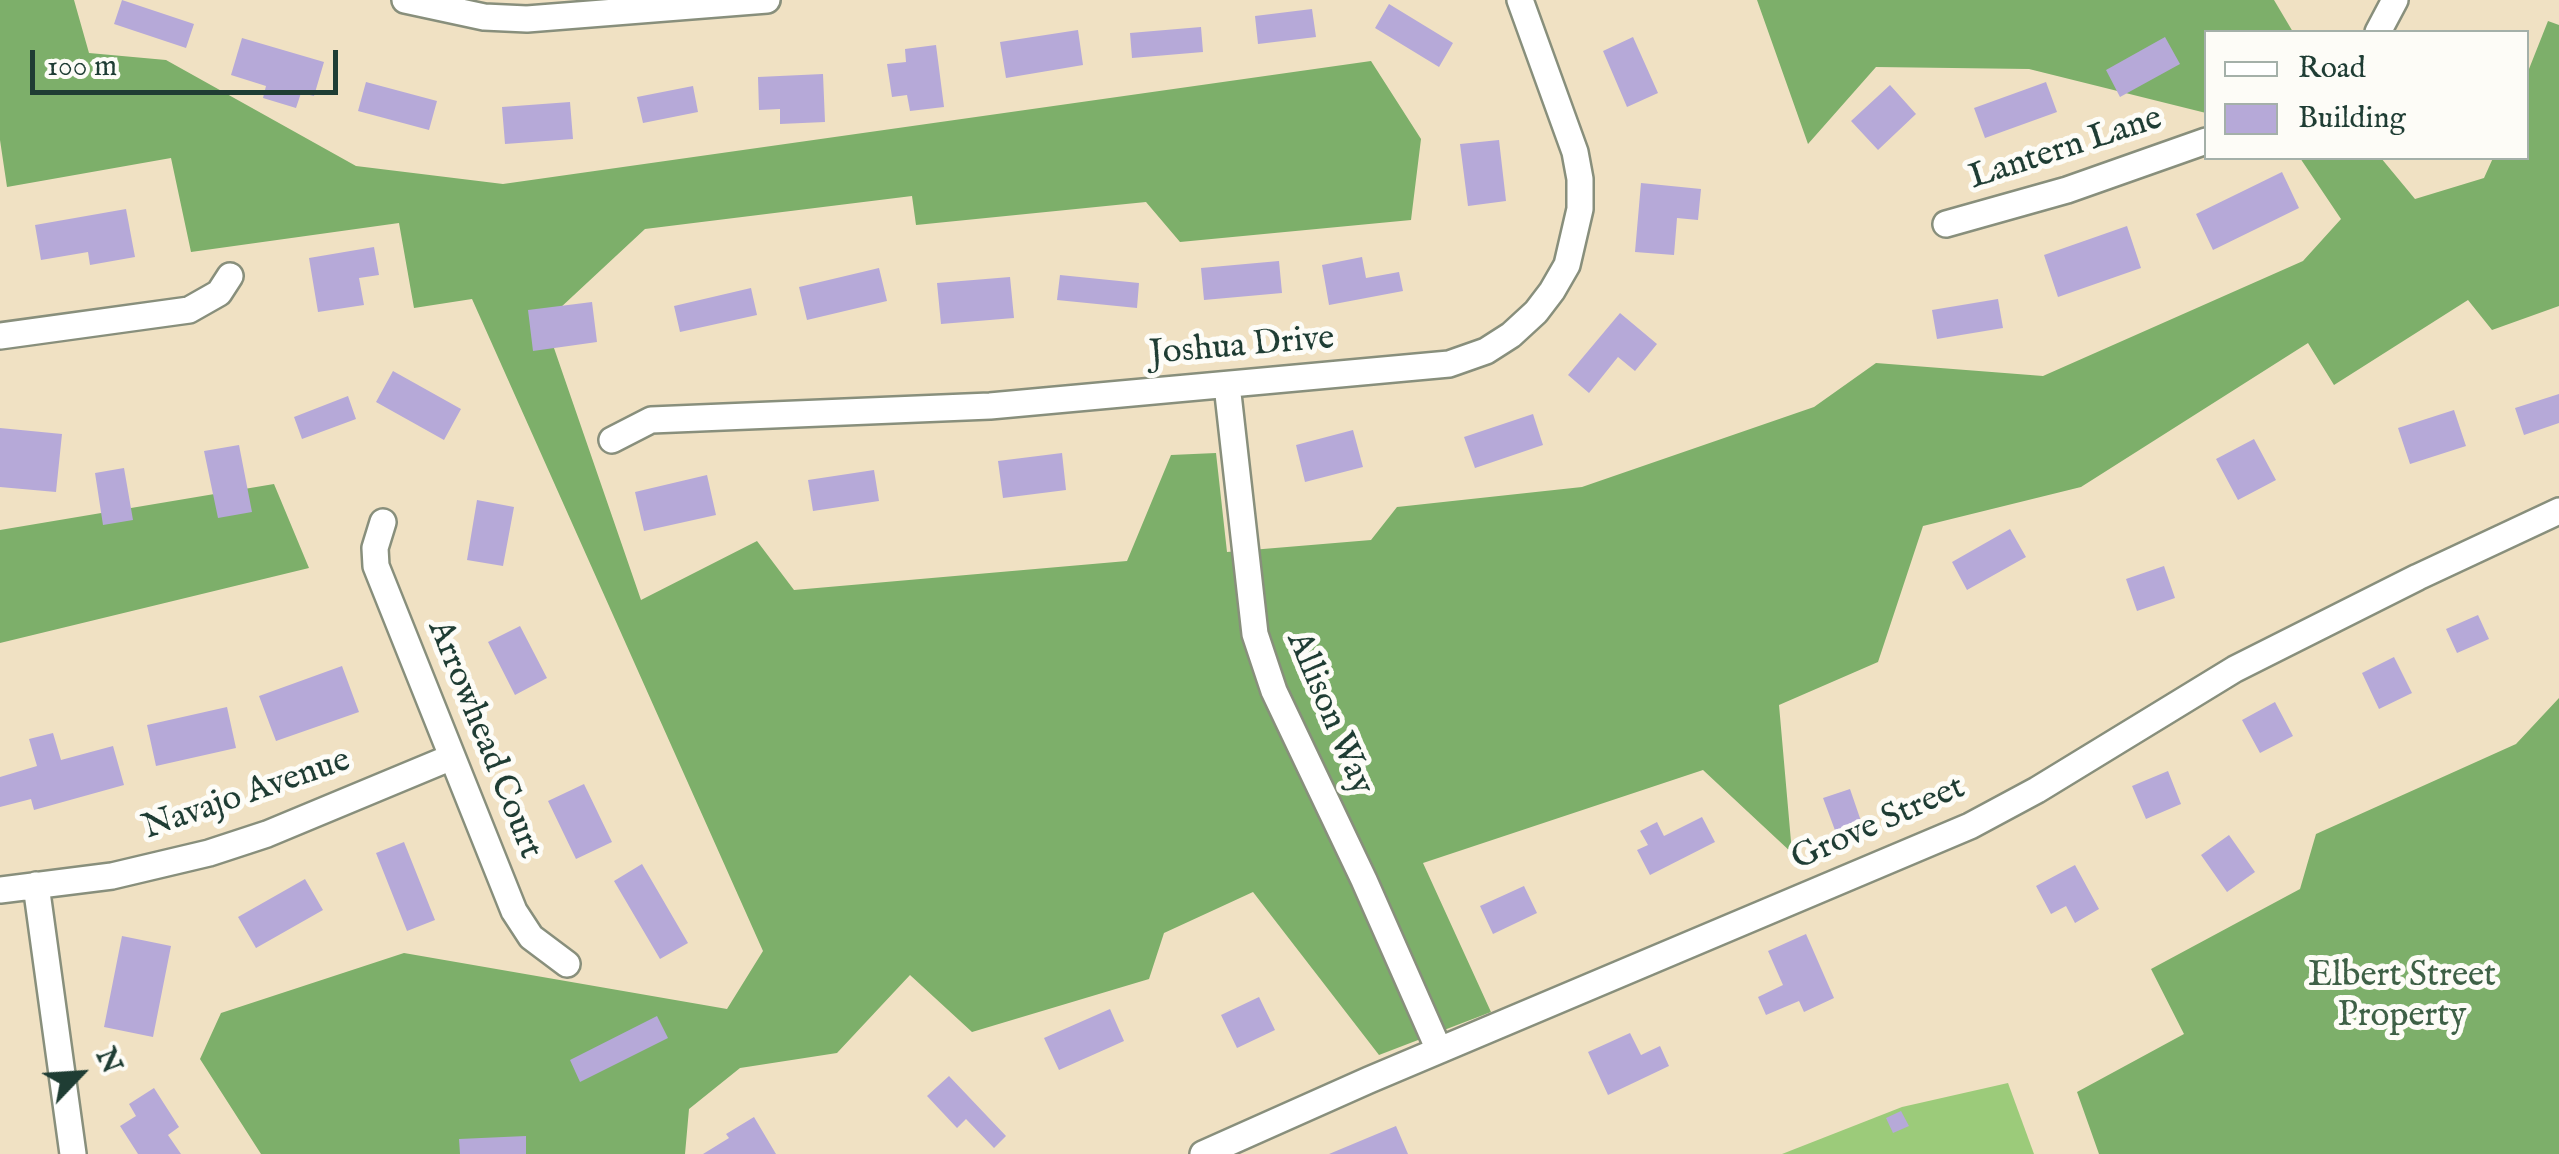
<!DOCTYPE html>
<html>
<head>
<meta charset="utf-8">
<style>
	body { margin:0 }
	#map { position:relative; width:2559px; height:1154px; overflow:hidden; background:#f0e1c3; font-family:"IM FELL English",serif }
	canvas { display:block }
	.legend { position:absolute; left:2204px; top:30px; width:325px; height:130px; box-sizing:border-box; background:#fdfcf7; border:2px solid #a4b0a9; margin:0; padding:12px 18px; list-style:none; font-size:30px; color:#1f3d34 }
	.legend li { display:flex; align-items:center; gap:20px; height:50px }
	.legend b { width:50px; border:2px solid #a4b0a9 }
	.north { position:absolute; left:30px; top:1024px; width:100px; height:100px; -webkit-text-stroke:8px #fdfcf7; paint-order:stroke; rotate:65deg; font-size:28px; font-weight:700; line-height:40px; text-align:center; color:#1f3d34 }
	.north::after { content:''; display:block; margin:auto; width:35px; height:45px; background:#1f3d34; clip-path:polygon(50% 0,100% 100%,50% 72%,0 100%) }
	.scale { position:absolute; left:30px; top:50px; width:308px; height:45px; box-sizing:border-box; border:5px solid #1f3d34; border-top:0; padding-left:12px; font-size:30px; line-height:35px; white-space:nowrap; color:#1f3d34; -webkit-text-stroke:8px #fdfcf7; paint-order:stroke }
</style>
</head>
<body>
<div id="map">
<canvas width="2559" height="1154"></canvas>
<ul class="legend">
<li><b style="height:12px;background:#fff"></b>Road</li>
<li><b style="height:28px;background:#b6a9d8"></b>Building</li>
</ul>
<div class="north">N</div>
<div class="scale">100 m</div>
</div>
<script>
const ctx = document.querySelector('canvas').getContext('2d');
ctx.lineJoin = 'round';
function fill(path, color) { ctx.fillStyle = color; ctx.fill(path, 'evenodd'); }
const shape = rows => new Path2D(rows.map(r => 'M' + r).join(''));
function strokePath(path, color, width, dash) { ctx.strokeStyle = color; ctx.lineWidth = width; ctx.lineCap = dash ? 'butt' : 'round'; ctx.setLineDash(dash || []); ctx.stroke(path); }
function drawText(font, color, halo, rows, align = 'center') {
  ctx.font = font + ' "IM FELL English",serif'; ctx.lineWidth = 10; ctx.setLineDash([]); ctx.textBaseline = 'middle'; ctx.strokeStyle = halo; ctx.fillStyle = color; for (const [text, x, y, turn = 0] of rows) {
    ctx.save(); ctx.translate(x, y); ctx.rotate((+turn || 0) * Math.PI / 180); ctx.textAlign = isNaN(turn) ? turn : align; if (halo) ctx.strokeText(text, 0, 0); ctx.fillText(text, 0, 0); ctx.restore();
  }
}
const green = shape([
	[2008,1083,2034,1154,1782,1154,1902,1107]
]);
const forest = shape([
	[0,0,74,0,89,53,166,60,356,166,503,184,1371,61,1421,139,1411,220,1180,242,1146,202,916,225,912,196,645,229,545,322,641,600,757,541,794,590,1127,561,1171,455,1216,453,1227,552,1371,540,1397,507,1582,487,1814,407,1876,363,2043,376,2303,261,2341,219,2300,158,2381,158,2415,199,2484,178,2493,158,2526,158,2527,74,2548,21,2559,25,2559,306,2492,330,2468,300,2334,385,2308,343,2081,487,1923,526,1878,662,1779,705,1792,853,1703,770,1423,863,1491,1012,1379,1055,1253,892,1164,933,1149,979,972,1032,910,975,837,1053,740,1068,689,1109,685,1154,261,1154,200,1059,221,1013,404,953,727,1009,763,951,472,299,414,308,399,223,191,252,171,158,7,187,0,140],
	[1757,0,2274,0,2293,32,2206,32,2206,113,2029,69,1876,67,1808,144],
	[274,484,309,568,0,643,0,530],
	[2559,698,2559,1154,2099,1154,2077,1092,2184,1034,2151,969,2300,889,2316,834,2516,744]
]);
const building = shape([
	[122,0,194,24,186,48,114,24],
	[1389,4,1453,43,1439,67,1375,28],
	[1312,9,1316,37,1258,44,1255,16],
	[1201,27,1203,52,1132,58,1130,33],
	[1078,30,1083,65,1006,78,1000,42],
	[1633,37,1658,93,1627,107,1603,51],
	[2165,37,2180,64,2120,97,2106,70],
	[242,38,324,62,314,96,301,93,296,108,263,98,266,86,231,75],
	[936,45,944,107,910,111,907,95,892,97,887,64,906,62,905,49],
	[823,74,825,122,780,124,780,109,759,110,758,77],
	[366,82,437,101,429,130,358,111],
	[2046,82,2057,112,1985,138,1974,108],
	[1890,85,1916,114,1878,150,1851,121],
	[693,86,698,112,643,123,637,97],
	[570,102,573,139,505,144,502,107],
	[1499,140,1506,201,1468,206,1460,144],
	[2282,172,2299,208,2213,250,2196,214],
	[1641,183,1701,189,1698,220,1677,218,1674,255,1635,252],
	[126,209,135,257,90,265,88,252,41,260,35,225],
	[2127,226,2141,268,2058,297,2044,255],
	[374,247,379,275,359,278,364,305,318,312,309,258],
	[1362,257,1366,278,1399,272,1403,291,1329,305,1322,265],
	[1279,261,1282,293,1204,300,1201,268],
	[879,268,887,301,807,320,799,287],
	[1060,275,1139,283,1137,308,1057,300],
	[1010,277,1014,318,941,324,937,283],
	[751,288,757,315,680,332,674,306],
	[1998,299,2003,328,1937,339,1932,310],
	[592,302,597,342,533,351,528,310],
	[1620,313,1657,344,1635,371,1618,357,1589,393,1568,375],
	[393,371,461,409,444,440,376,402],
	[2559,394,2559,423,2524,435,2515,408],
	[348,396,356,419,302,439,294,417],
	[2454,410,2466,446,2410,464,2398,428],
	[1533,414,1543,445,1475,468,1464,437],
	[0,428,62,434,56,492,0,487],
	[1353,430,1363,467,1305,482,1296,445],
	[2254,439,2276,480,2238,500,2216,459],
	[239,445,252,512,218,518,204,451],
	[1062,453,1066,490,1003,498,998,461],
	[124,468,133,520,103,525,95,473],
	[874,470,879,501,813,511,808,480],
	[707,475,716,515,644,531,635,492],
	[477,500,514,507,503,566,467,560],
	[2010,529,2026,557,1967,590,1952,562],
	[2164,566,2175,598,2137,611,2126,579],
	[2478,615,2489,639,2457,653,2446,629],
	[520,626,547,678,515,695,488,642],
	[2394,657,2412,693,2379,709,2362,673],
	[342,666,359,712,276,741,259,696],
	[2275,702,2293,736,2260,753,2242,720],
	[227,707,236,748,156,766,147,725],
	[53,733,61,760,113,746,124,785,34,810,31,799,0,807,0,777,37,766,29,739],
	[2168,771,2181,804,2146,819,2132,786],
	[584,784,612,842,576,859,548,801],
	[1850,789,1862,824,1836,833,1823,798],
	[1702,817,1715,842,1650,875,1637,850,1648,845,1640,831,1657,822,1664,836],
	[2229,835,2255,872,2227,892,2201,855],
	[404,842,435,920,407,931,376,853],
	[642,864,688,943,660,959,614,881],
	[2075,865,2099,909,2075,923,2066,906,2051,914,2036,886],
	[305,879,323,910,256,948,238,917],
	[1524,886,1537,913,1493,934,1480,906],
	[1806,934,1834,998,1804,1012,1799,1001,1766,1015,1758,997,1783,985,1768,951],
	[122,936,171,946,153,1037,104,1027],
	[1259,997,1275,1030,1237,1048,1221,1015],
	[1110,1009,1124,1041,1059,1070,1044,1038],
	[657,1016,668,1038,580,1082,570,1060],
	[1630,1033,1641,1055,1660,1046,1669,1066,1608,1095,1588,1052],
	[949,1076,1006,1136,994,1148,966,1119,957,1128,927,1096],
	[154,1088,179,1127,168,1135,181,1154,138,1154,120,1126,136,1116,129,1104],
	[1901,1111,1909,1126,1893,1133,1886,1118],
	[754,1117,776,1154,703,1154,729,1138,726,1134],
	[1396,1126,1408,1154,1329,1154],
	[526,1136,526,1154,460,1154,459,1139]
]);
const minor = shape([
	[405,0,484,17,527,19,767,0],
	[2378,32,2395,0],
	[1946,224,2067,190,2206,141],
	[0,336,189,310,219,293,230,276],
	[1227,385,1255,634,1274,691,1364,880,1439,1050],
	[612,440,651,420,990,406,1449,364,1486,351,1511,335,1536,312,1552,291,1567,265,1580,209,1580,179,1575,152,1520,0],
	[383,522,375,548,376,566,514,911,531,937,567,964],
	[36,885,73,1154],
	[0,890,112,876,209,853,267,834,452,757],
	[1203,1154,1369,1080,1970,826,2037,790,2235,669,2418,577,2559,511]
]);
const streetNames = [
	["Lantern Lane",2066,150,-18],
	["Joshua Drive",1242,348,-5],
	["Allison Way",1328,714,67],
	["Arrowhead Court",483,740,68],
	["Navajo Avenue",247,796,-19],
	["Grove Street",1879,825,-24]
];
const parkNames = [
	["Elbert Street",2402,978],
	["Property",2402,1018]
];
fill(green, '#9ccb7a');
fill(forest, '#7daf6a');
fill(building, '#b6a9d8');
strokePath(minor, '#888f7c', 30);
strokePath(minor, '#fff', 25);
drawText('35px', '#1f3d34', '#fdfcf7', streetNames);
drawText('35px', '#3e6046', '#fdfcf7', parkNames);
</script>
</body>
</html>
